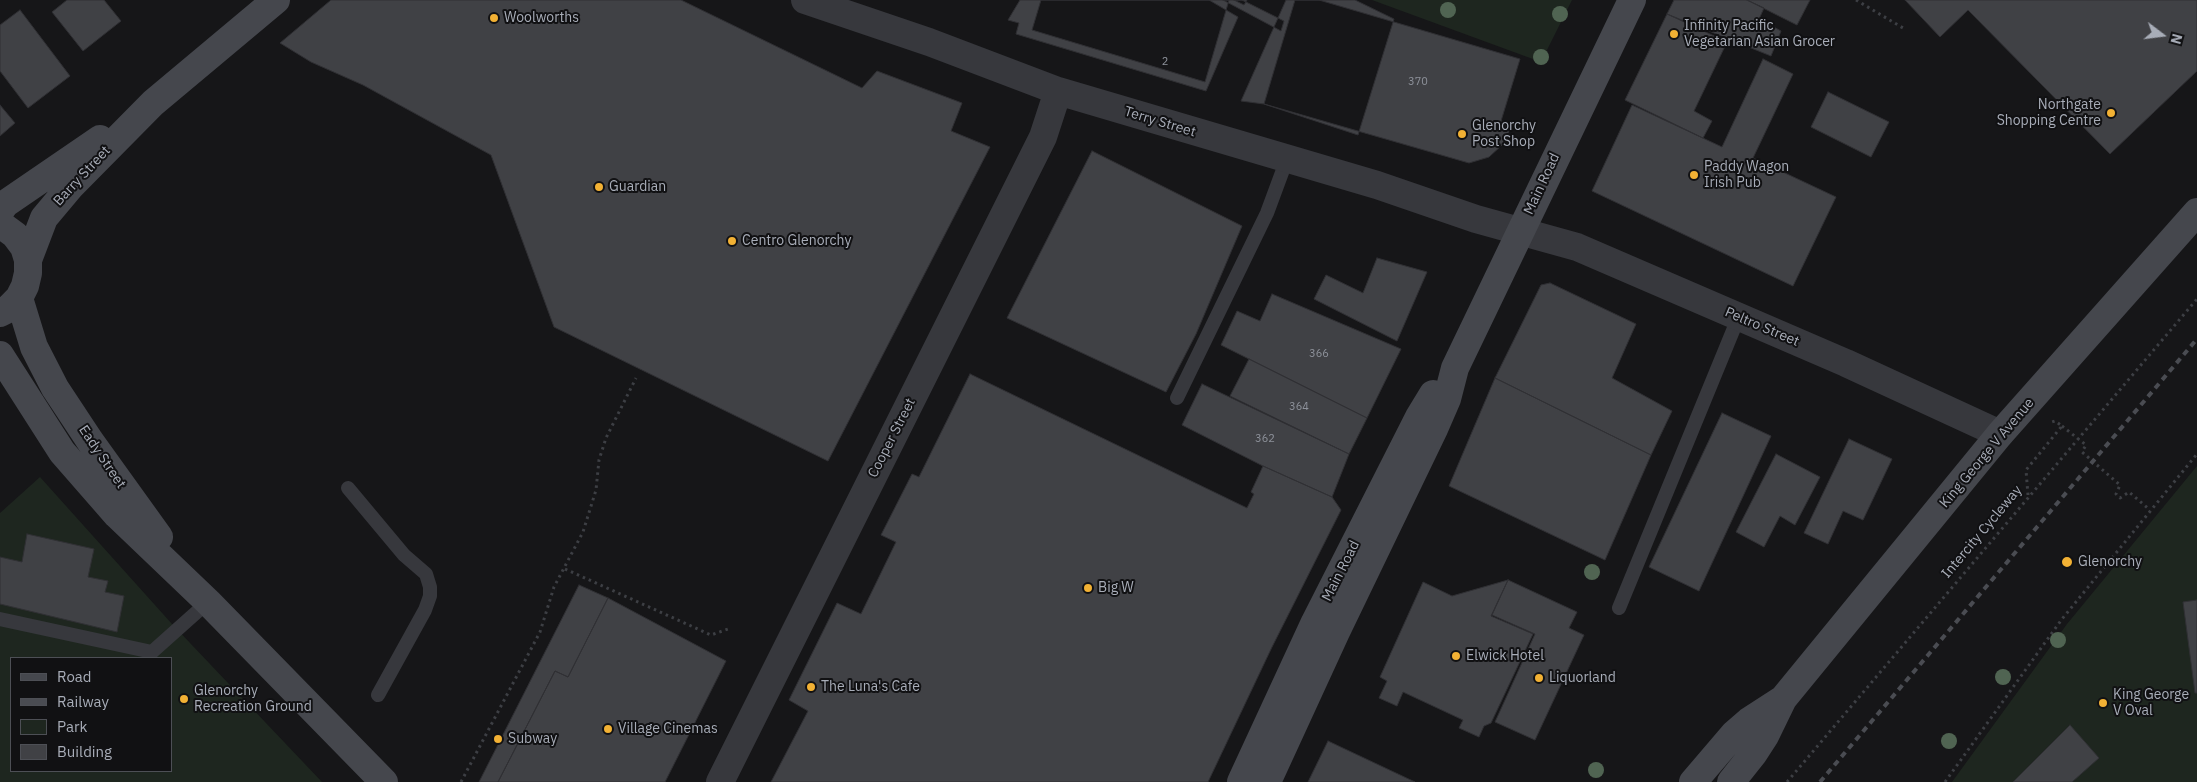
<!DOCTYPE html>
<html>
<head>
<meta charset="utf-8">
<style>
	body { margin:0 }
	#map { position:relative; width:2197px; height:782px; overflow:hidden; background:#161618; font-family:"IBM Plex Sans",sans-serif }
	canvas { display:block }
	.legend { position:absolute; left:10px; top:657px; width:162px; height:115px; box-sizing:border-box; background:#111113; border:1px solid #4d4f55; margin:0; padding:6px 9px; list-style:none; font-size:15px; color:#a8adb8 }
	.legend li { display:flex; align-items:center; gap:10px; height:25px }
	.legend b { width:25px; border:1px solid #4d4f55 }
	.north { position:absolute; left:2137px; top:10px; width:50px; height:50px; -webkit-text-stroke:4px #111113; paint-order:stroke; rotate:105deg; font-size:14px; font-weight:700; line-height:20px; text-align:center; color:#a8adb8 }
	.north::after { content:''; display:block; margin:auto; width:18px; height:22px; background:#a8adb8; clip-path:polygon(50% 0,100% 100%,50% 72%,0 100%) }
</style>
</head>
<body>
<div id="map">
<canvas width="2197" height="782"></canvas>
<ul class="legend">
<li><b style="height:6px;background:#45474d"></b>Road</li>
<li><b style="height:6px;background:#4a4c52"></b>Railway</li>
<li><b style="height:14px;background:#1e261f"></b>Park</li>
<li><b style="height:14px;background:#404145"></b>Building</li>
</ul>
<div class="north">N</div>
</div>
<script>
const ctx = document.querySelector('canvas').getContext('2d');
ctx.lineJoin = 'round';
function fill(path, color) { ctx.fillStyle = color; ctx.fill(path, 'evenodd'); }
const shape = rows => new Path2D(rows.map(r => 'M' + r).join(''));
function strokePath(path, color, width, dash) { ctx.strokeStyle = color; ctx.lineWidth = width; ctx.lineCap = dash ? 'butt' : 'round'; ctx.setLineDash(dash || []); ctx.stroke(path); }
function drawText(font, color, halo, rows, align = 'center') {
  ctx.font = font + ' "IBM Plex Sans",sans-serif'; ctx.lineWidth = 4; ctx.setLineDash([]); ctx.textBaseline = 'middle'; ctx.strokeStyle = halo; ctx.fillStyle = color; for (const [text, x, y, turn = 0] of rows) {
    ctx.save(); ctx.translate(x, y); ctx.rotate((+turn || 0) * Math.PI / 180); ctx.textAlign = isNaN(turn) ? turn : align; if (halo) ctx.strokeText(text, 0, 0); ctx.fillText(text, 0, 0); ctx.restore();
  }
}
const green = shape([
	[1372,0,1572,0,1541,62],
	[2197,466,2197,782,1952,782,2067,624],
	[40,477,172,624,322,782,0,782,0,513],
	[11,658,171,658,171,771,11,771]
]);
const building = shape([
	[67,0,104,0,121,21,83,51,52,12,67,0],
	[331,0,681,0,862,88,877,71,962,103,951,131,990,147,828,461,554,327,491,155,363,85,311,62,280,43,331,0],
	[1020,0,1209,0,1238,17,1206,91,1016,34,1019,23,1008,20,1020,0],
	[1041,0,1229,0,1205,82,1032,30,1041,0],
	[1223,0,1242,0,1284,21,1281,31,1223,0],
	[1234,0,1247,0,1244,5,1234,0],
	[1286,0,1355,0,1394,19,1358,135,1264,104,1241,101,1286,0],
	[1295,0,1319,0,1520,59,1501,121,1513,124,1502,145,1489,157,1469,163,1264,104,1295,0],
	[1674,0,1747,0,1764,8,1759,19,1781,31,1771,56,1667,14,1674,0],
	[1747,0,1810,0,1797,25,1747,0],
	[1905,0,2197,0,2197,71,2110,154,1968,10,1940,37,1905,0],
	[20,10,70,76,28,108,0,71,0,25,20,10],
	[1667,14,1727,42,1694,111,1712,121,1703,138,1625,100,1667,14],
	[1763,59,1793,74,1753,158,1836,197,1793,286,1592,191,1632,105,1722,147,1763,59],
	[1828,92,1889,122,1871,157,1811,127,1828,92],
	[0,105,15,123,0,136,0,105],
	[1092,151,1242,226,1196,334,1166,392,1007,318,1092,151],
	[1377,258,1427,272,1397,341,1314,299,1326,275,1363,293,1377,258],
	[1550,283,1636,324,1612,378,1672,411,1651,455,1495,378,1541,285,1550,283],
	[1272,294,1401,349,1367,418,1221,345,1237,311,1260,321,1272,294],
	[1249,359,1367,418,1349,454,1230,396,1249,359],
	[970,374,1247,508,1254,494,1251,492,1263,466,1332,497,1341,510,1272,647,1208,782,771,782,808,711,789,700,837,603,861,614,896,542,881,535,912,474,919,477,970,374],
	[1495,378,1651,455,1605,560,1449,486,1495,378],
	[1202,384,1349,454,1332,497,1263,466,1182,425,1202,384],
	[1722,413,1771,436,1699,591,1649,567,1722,413],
	[1849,439,1892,459,1863,520,1843,511,1828,544,1804,533,1849,439],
	[1776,454,1820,477,1795,525,1780,516,1764,547,1736,532,1776,454],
	[27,534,94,549,88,577,108,581,105,592,124,596,117,632,0,604,0,557,22,562,27,534],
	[1508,580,1491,616,1533,634,1491,723,1484,726,1479,737,1459,728,1463,720,1403,692,1397,706,1379,698,1387,681,1380,677,1423,582,1452,596,1508,580],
	[1508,580,1577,612,1569,628,1584,635,1535,740,1495,722,1535,634,1492,615,1508,580],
	[579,585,608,598,568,677,555,671,498,782,479,782,579,585],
	[608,598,726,661,665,782,498,782,555,671,568,677,608,598],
	[2197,600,2197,693,2195,693,2183,602,2197,600],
	[2070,725,2099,758,2072,782,2013,782,2070,725],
	[1328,741,1415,782,1308,782,1328,741]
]);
const path = shape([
	[1856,0,1903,28],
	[2062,426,2086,445,2082,452,2120,485,2116,494,2120,498,2129,492,2150,510],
	[2028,495,2026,470,2062,426,2055,421,2052,422],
	[565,569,711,635,731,628],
	[461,782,540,632,554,587,583,532,596,490,599,460,606,438,636,378],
	[1787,782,2197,299],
	[1945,782,2062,619,2197,454]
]);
const lane = shape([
	[1177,398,1267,213,1287,159],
	[348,488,404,555,426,574,430,587,430,596,425,610,378,695],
	[1619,608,1739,316],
	[0,619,152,652,208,602]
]);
const street = shape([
	[805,0,929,42,1058,91,1377,185,1476,219,1577,247,1846,363,2000,434],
	[720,782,1043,137,1058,91]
]);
const secondary = shape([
	[0,211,5,204,100,139],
	[0,224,15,235,24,247,28,260,28,273,25,286,19,298,8,309,0,313],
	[28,260,44,218,70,187,153,103,276,0],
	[19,298,34,347,55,388,90,441,159,537],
	[0,355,62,452,117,515,208,602,384,782],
	[1241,782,1315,622,1419,417,1433,394],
	[1267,782,1336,632,1434,429,1447,399,1455,368,1632,0],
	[1693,782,1734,734,1749,721,1783,699],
	[1731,782,1754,753,1765,736,1783,699,2000,434,2197,212]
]);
const rail = shape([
	[1820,782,2197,339]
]);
const trees = [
	[1448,10],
	[1560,14],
	[1541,57],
	[1592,572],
	[2058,640],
	[2003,677],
	[1949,741],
	[1596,770]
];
const markers = [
	[494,18,5,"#f2b134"],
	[1674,34,5,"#f2b134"],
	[2111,113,5,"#f2b134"],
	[1462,134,5,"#f2b134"],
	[1694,175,5,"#f2b134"],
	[599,187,5,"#f2b134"],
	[732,241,5,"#f2b134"],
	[2067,562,6,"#f2b134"],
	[1088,588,5,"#f2b134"],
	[1456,656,5,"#f2b134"],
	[1539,678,5,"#f2b134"],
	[811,687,5,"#f2b134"],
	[184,699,5,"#f2b134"],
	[2103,703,5,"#f2b134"],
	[608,729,5,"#f2b134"],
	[498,739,5,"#f2b134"]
];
const numberNames = [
	["2",1165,62],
	["370",1418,82],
	["366",1319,354],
	["364",1299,407],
	["362",1265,439]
];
const poiNames = [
	["Woolworths",504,18],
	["Infinity Pacific",1684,26],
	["Vegetarian Asian Grocer",1684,42],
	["Northgate",2101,105,"right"],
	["Shopping Centre",2101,121,"right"],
	["Glenorchy",1472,126],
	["Post Shop",1472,142],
	["Paddy Wagon",1704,167],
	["Irish Pub",1704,183],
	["Guardian",609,187],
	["Centro Glenorchy",742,241],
	["Glenorchy",2078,562],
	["Big W",1098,588],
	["Elwick Hotel",1466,656],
	["Liquorland",1549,678],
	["The Luna's Cafe",821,687],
	["Glenorchy",194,691],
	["Recreation Ground",194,707],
	["King George",2113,695],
	["V Oval",2113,711],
	["Village Cinemas",618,729],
	["Subway",508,739]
];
const streetNames = [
	["Terry Street",1160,122,17],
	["Barry Street",82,176,-47],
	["Main Road",1542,184,-65],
	["Peltro Street",1762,327,23],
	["Cooper Street",892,438,-63],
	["King George V Avenue",1987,453,-50],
	["Eady Street",102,457,56],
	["Intercity Cycleway",1982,532,-50],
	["Main Road",1341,571,-63]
];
fill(green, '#1e261f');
fill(building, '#404145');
strokePath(building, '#303034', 1);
strokePath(path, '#3d3f44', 3, [2.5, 4]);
strokePath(lane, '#37383d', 14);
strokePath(street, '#37383d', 28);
strokePath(secondary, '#45474d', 28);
strokePath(rail, '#4a4c52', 4, [6, 5]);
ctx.fillStyle = '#506452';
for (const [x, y] of trees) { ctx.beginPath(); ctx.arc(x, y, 8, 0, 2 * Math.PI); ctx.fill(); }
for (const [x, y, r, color] of markers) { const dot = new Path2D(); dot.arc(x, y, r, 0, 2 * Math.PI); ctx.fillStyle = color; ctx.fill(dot); strokePath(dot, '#111113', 2); }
drawText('11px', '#8e929b', null, numberNames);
drawText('14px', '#a8adb8', '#111113', poiNames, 'left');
drawText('14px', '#a8adb8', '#111113', streetNames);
</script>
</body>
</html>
